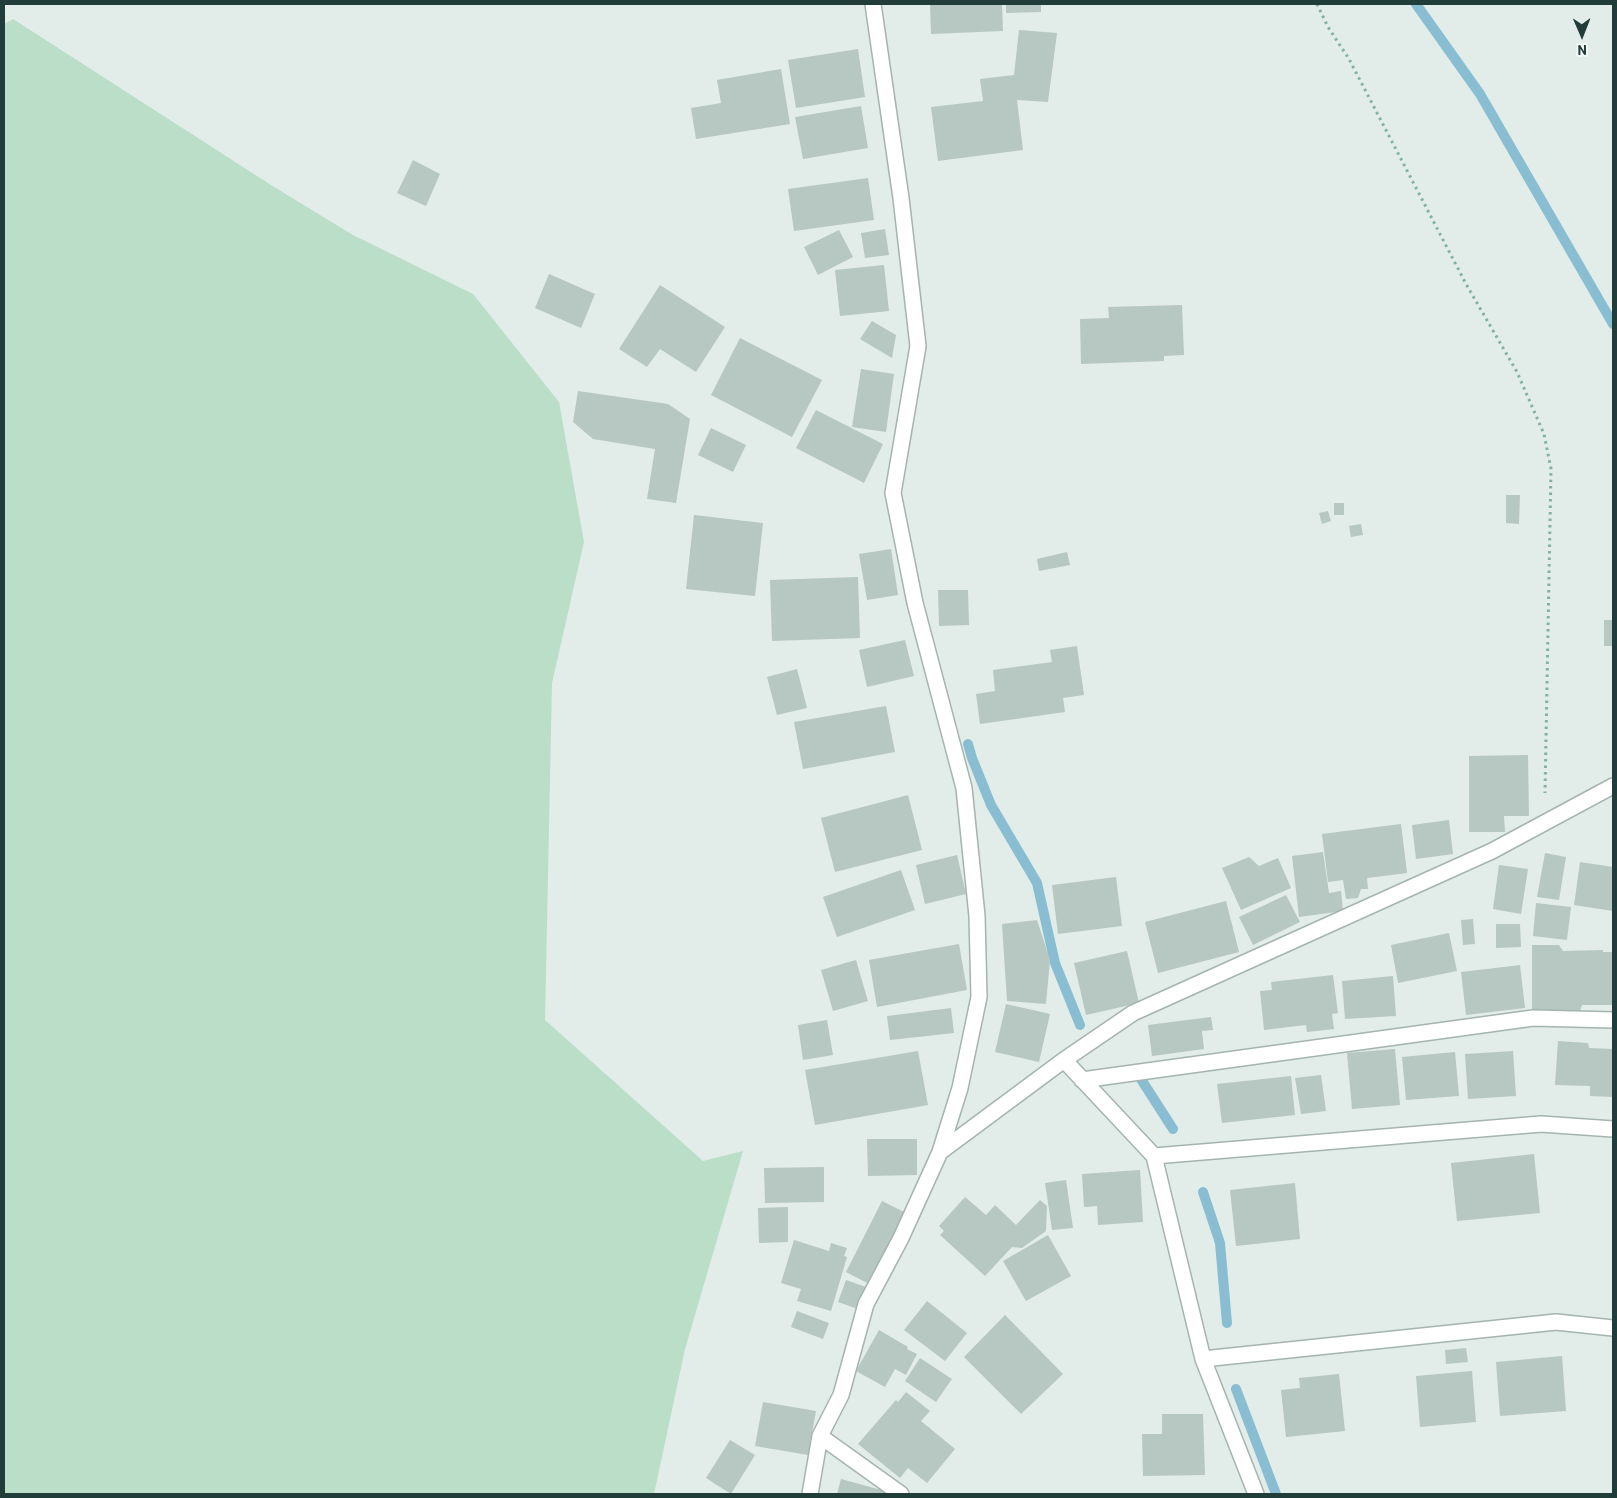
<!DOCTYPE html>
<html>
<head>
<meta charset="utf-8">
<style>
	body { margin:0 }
	#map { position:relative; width:1617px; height:1498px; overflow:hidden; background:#e2ece9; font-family:Barlow,sans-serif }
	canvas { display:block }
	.frame { position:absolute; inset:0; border:5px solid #213d39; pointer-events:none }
	.north { position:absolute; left:1557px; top:10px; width:50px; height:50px; -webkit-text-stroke:4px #f2f9f6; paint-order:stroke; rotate:179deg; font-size:14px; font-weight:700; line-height:20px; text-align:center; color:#213d39 }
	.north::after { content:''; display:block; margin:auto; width:18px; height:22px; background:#213d39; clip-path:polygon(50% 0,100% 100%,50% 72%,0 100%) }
</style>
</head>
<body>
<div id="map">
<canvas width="1617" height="1498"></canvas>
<div class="frame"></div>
<div class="north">N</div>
</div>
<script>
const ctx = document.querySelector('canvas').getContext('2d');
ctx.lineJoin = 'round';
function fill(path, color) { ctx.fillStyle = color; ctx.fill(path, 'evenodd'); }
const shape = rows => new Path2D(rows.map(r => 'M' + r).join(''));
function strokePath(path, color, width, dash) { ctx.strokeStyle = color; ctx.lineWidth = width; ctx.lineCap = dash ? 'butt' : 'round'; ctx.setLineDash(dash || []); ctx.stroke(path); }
const green = shape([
	[13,19,271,185,353,235,473,294,559,402,584,542,552,683,545,1020,703,1161,743,1151,685,1349,654,1494,4,1494,4,24]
]);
const stream = shape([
	[1416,4,1480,94,1613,324],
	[968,744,972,758,991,805,1037,883,1055,963,1080,1025],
	[1139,1076,1173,1129],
	[1203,1192,1220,1243,1227,1323],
	[1236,1389,1276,1494]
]);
const building = shape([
	[930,4,1002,4,1003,31,931,34],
	[1006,4,1041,4,1041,12,1006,13],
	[1019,30,1057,33,1048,102,1017,100,1023,150,938,161,931,107,983,101,980,79,1014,75],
	[858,49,865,97,796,108,788,60],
	[781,69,790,124,696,139,691,108,721,103,717,80],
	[861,106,868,148,803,159,795,117],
	[413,160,440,174,426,206,397,193],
	[868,178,874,220,794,231,788,189],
	[885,229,889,255,865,258,861,233],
	[839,230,853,257,818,275,804,247],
	[884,265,889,311,840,316,835,270],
	[549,274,595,294,581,328,535,308],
	[660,285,725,327,696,372,660,349,647,367,619,349],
	[1182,305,1184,355,1164,356,1164,361,1081,364,1080,319,1109,318,1108,307],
	[872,321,896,335,892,358,860,339],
	[740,338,822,380,792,437,711,395],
	[861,369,894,374,886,432,852,427],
	[578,391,668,404,690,419,676,503,647,499,655,449,593,439,573,422],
	[816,410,883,444,864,483,796,448],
	[711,428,746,445,733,472,698,455],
	[1506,495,1520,495,1519,524,1506,523],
	[1334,503,1344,503,1344,515,1334,515],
	[1328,511,1331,521,1322,524,1319,513],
	[694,515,763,523,755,596,686,589],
	[1361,524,1363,535,1351,537,1349,526],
	[891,549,898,595,867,600,859,554],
	[1067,552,1070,565,1039,571,1037,559],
	[858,577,860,638,772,641,770,580],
	[938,590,968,590,969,625,939,626],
	[1604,620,1613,620,1613,646,1604,646],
	[905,640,914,676,867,687,859,650],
	[1077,646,1084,695,1063,698,1065,712,980,724,976,694,995,691,993,670,1052,662,1050,650],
	[797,669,807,708,777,715,767,677],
	[886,706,895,752,803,769,794,722],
	[1528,755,1529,816,1504,816,1505,832,1469,832,1469,756],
	[908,795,922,850,835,872,821,818],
	[1449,820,1453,854,1416,859,1412,825],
	[1401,824,1407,873,1367,878,1368,889,1361,889,1358,898,1346,899,1343,880,1328,882,1322,834],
	[1323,852,1329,893,1341,891,1343,911,1299,917,1292,856],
	[1545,853,1566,857,1559,900,1537,897],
	[957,855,966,894,925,904,916,865],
	[1249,857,1259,866,1278,858,1291,888,1241,910,1222,868],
	[1580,862,1613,867,1613,911,1574,905],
	[1499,865,1528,869,1521,914,1493,909],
	[901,870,915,910,837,937,823,897],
	[1116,877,1122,926,1058,934,1052,885],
	[1286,895,1300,922,1253,945,1239,917],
	[1226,901,1239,952,1158,973,1145,922],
	[1536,903,1571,907,1567,940,1533,936],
	[1473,919,1475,944,1463,945,1461,920],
	[1037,920,1050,960,1046,1004,1007,1001,1002,924],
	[1496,924,1520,924,1521,947,1496,948],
	[1449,933,1457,971,1398,983,1391,945],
	[959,944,967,990,877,1007,869,960],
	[1532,945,1559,945,1563,951,1603,950,1603,952,1613,952,1613,1005,1582,1005,1580,1011,1532,1012],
	[1127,951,1139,1003,1086,1015,1074,963],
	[856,960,868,1001,833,1011,821,970],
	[1520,965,1525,1008,1466,1015,1461,972],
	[1333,975,1338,1013,1332,1014,1334,1029,1307,1032,1306,1025,1264,1030,1260,991,1272,990,1271,982],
	[1393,976,1396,1016,1345,1019,1342,981],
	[1006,1004,1050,1014,1039,1062,995,1052],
	[951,1008,954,1033,890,1040,887,1016],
	[1211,1017,1213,1030,1202,1031,1204,1049,1152,1056,1148,1025],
	[827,1020,833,1055,803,1060,798,1025],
	[1558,1041,1588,1043,1589,1048,1613,1049,1613,1097,1590,1096,1590,1086,1555,1085],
	[1395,1049,1400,1105,1352,1109,1347,1053],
	[918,1051,928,1105,815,1125,805,1070],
	[1513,1051,1516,1096,1468,1099,1465,1054],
	[1455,1052,1459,1096,1406,1100,1402,1057],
	[1321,1075,1326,1111,1301,1114,1295,1078],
	[1291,1076,1295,1115,1222,1123,1217,1084],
	[867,1139,917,1139,917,1175,868,1176],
	[1534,1154,1540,1213,1457,1221,1451,1163],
	[824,1167,824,1202,765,1203,764,1168],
	[1140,1170,1143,1222,1098,1225,1097,1206,1084,1207,1082,1174],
	[1066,1180,1073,1228,1052,1230,1045,1183],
	[1295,1183,1300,1239,1236,1246,1230,1190],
	[965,1197,986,1215,995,1205,1016,1225,1040,1200,1047,1206,1046,1231,1022,1248,1012,1247,985,1276,940,1235,944,1231,939,1226],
	[882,1201,908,1214,871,1285,846,1272],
	[788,1207,788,1242,759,1243,758,1208],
	[1048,1235,1071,1276,1026,1301,1003,1261],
	[794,1240,829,1251,831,1243,847,1248,844,1256,847,1257,831,1311,797,1301,801,1289,781,1283],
	[846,1280,866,1287,858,1309,838,1302],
	[927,1301,967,1333,945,1361,904,1330],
	[797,1311,829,1323,823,1339,791,1327],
	[1005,1315,1063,1374,1021,1414,964,1357],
	[879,1330,908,1347,907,1349,917,1354,906,1375,895,1369,885,1387,856,1371],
	[1466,1348,1468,1362,1446,1364,1445,1350],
	[1562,1356,1566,1411,1500,1416,1496,1362],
	[920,1358,952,1379,936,1402,905,1381],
	[1472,1371,1476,1422,1420,1427,1416,1376],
	[1339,1374,1345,1431,1286,1437,1281,1390,1300,1388,1299,1378],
	[906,1392,930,1411,921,1421,955,1449,927,1483,908,1468,900,1478,858,1444,896,1400,898,1402],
	[763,1402,816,1411,808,1455,755,1446],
	[1162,1414,1203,1414,1205,1475,1143,1476,1142,1434,1162,1434],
	[730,1440,755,1455,731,1494,706,1478],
	[841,1479,896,1494,837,1494]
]);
const path = shape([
	[1317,4,1328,27,1349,59,1466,284,1517,372,1544,434,1551,469,1545,793]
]);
const street = shape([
	[1064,1060,1154,1156,1203,1359,1256,1494],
	[1082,1080,1533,1018,1613,1020],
	[940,1152,1064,1060,1133,1013,1492,851,1613,786],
	[1154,1156,1541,1124,1613,1129],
	[1203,1359,1556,1322,1613,1328],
	[820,1436,901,1494],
	[810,1494,820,1436,841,1395,866,1304,901,1238,940,1152,960,1088,979,997,977,916,964,788,915,603,893,493,918,346,901,198,873,4]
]);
fill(green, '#badec8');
strokePath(stream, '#89bed2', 10);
fill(building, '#b7c7c2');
strokePath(street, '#a4b4b1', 18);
strokePath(path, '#82b0a7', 3, [2.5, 4]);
strokePath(street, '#fff', 15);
</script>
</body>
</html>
